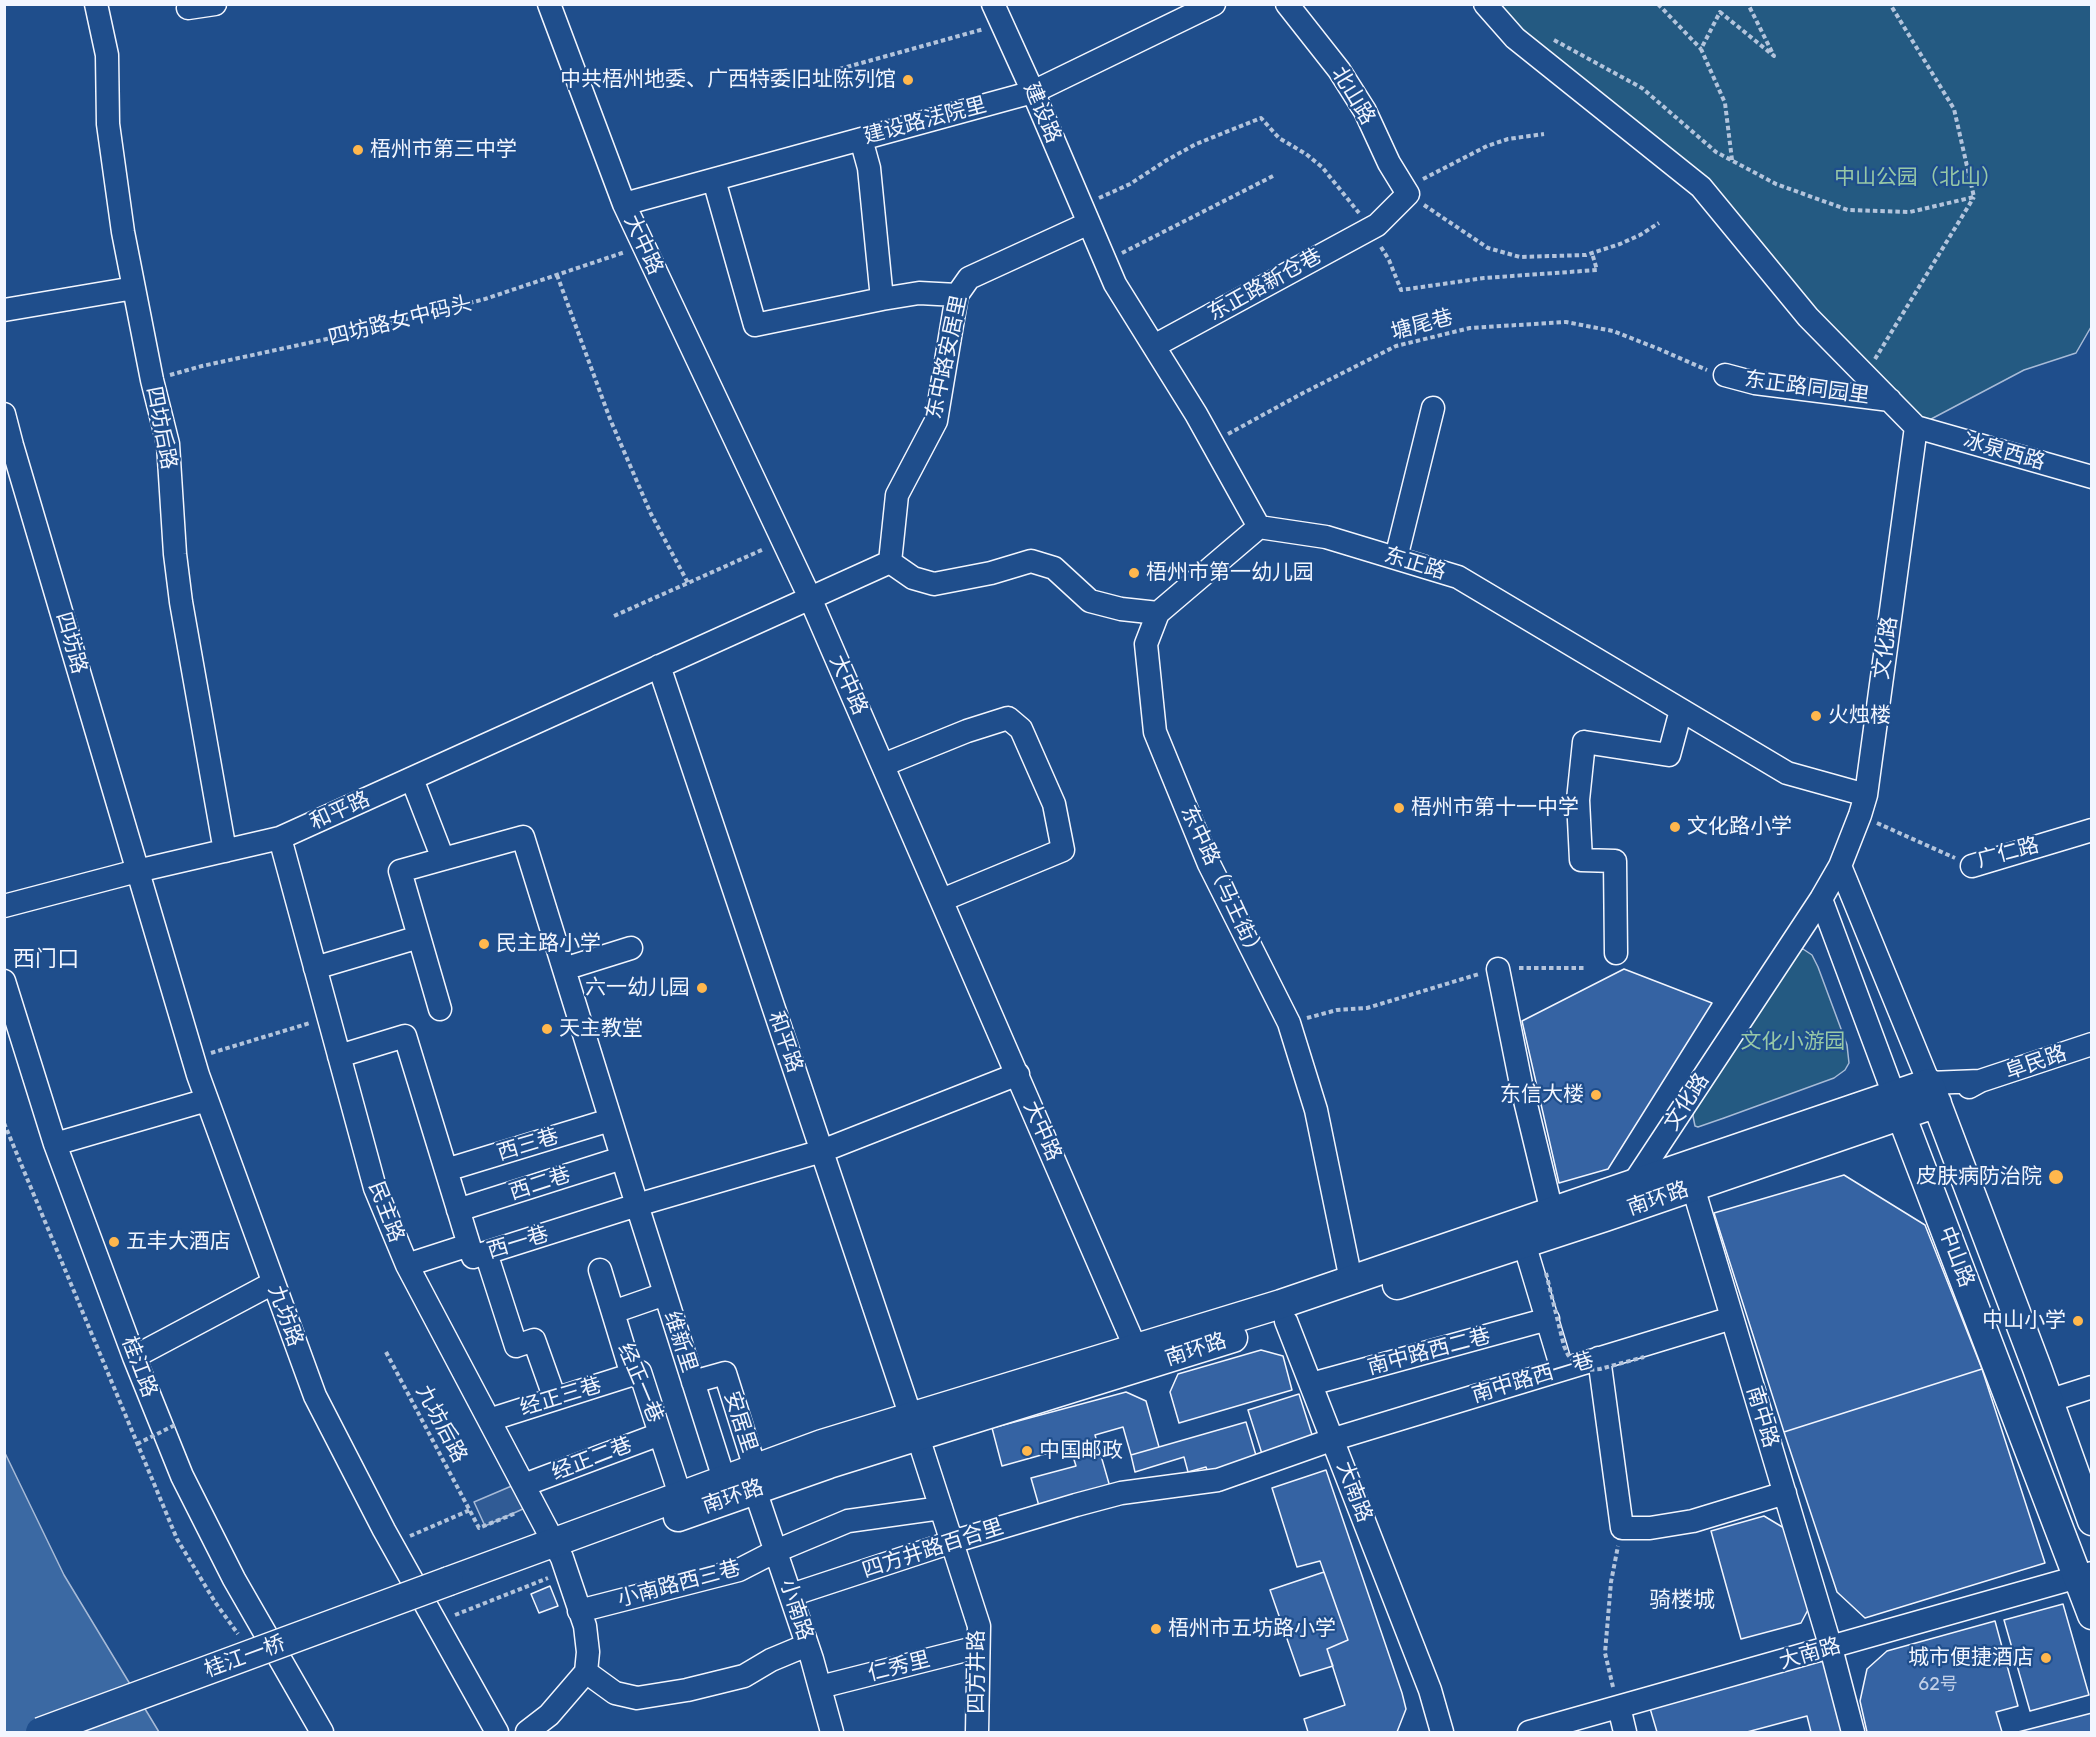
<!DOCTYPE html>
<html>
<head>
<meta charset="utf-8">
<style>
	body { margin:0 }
	#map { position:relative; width:2096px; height:1737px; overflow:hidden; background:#1f4e8c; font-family:Rubik,sans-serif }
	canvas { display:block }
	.frame { position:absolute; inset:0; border:6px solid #f2f6ff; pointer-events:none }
</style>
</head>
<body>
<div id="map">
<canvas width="2096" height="1737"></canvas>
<div class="frame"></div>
</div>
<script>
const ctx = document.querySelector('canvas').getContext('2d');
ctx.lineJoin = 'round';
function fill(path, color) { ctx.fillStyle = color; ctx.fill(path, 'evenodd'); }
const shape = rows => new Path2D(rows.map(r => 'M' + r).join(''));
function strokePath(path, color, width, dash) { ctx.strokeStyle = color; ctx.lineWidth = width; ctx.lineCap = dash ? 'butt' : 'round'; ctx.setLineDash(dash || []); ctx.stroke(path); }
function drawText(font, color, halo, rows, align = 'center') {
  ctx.font = font + ' Rubik,"Noto Sans SC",sans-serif'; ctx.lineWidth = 4.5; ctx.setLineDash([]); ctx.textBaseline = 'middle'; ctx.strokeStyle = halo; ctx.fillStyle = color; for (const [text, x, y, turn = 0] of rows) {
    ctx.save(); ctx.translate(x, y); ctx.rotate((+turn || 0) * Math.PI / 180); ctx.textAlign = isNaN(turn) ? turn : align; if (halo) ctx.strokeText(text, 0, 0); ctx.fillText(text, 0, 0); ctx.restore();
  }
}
const green = shape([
	[1485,5,2091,5,2091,327,2076,353,2024,370,1916,427,1701,187,1485,5],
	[1803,949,1812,955,1818,967,1847,1045,1849,1063,1845,1070,1834,1078,1724,1118,1698,1127,1695,1126,1693,1116,1694,1106,1795,951,1803,949]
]);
const parking = shape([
	[521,1482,534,1504,485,1526,474,1502,521,1482]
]);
const water = shape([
	[4,1451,64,1575,159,1732,5,1732,4,1451]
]);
const building = shape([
	[1624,969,1712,1003,1608,1169,1559,1183,1522,1021,1624,969],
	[1844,1175,1925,1225,1982,1369,1784,1432,1714,1213,1844,1175],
	[1261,1350,1283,1356,1292,1390,1179,1423,1170,1392,1178,1374,1261,1350],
	[1982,1369,2045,1563,1865,1618,1837,1592,1784,1432,1982,1369],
	[1126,1392,1146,1401,1159,1447,1131,1455,1123,1427,1095,1435,1110,1487,1039,1506,1031,1478,1076,1466,1070,1447,1002,1466,992,1428,1126,1392],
	[1299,1394,1314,1441,1263,1457,1248,1410,1299,1394],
	[1246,1422,1258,1462,1209,1476,1206,1467,1188,1472,1184,1457,1135,1472,1131,1455,1246,1422],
	[1326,1470,1402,1693,1406,1709,1397,1732,1308,1732,1304,1719,1345,1705,1327,1649,1348,1640,1320,1561,1297,1567,1272,1488,1326,1470],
	[1764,1516,1789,1531,1810,1606,1801,1623,1741,1639,1711,1531,1764,1516],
	[1324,1572,1348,1640,1327,1649,1333,1666,1300,1676,1270,1590,1324,1572],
	[550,1586,558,1606,539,1613,531,1594,550,1586],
	[2063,1604,2089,1695,2030,1711,2004,1620,2063,1604],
	[1995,1621,2018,1706,1996,1712,2002,1732,1867,1732,1860,1701,1867,1669,1887,1651,1995,1621],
	[1825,1657,1845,1732,1811,1732,1807,1716,1747,1732,1657,1732,1649,1705,1825,1657],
	[2092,1713,2092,1732,2018,1732,2092,1713]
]);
const path = shape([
	[1658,4,1701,49],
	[1554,40,1642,88,1716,152,1776,184,1848,210,1910,212,1974,197,1954,109,1890,4],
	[818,75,984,29],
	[1732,160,1725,103,1701,49,1720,12,1774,56,1748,4],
	[1423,179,1487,146,1508,139,1544,134],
	[1099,198,1130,184,1167,160,1196,144,1261,118,1279,138,1306,154,1322,167,1359,213],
	[1424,205,1488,248,1520,257,1586,255,1620,244,1640,235,1659,223],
	[1381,247,1389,260,1401,290,1484,278,1597,270,1592,253],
	[1122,253,1273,176],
	[557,275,610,419,651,514,688,583],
	[1875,359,1974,197],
	[170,375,202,366,336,337,485,299,625,252],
	[1228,434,1303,393,1396,346,1470,328,1566,322,1613,331,1659,349,1707,370],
	[614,616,764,549],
	[1877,823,1955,858],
	[1519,968,1586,968],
	[1307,1018,1337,1010,1367,1008,1479,974],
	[211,1053,310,1023],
	[4,1123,177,1539,215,1602,238,1634],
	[386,1352,479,1528,516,1513],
	[410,1536,470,1510],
	[455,1615,548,1578],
	[1613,1687,1605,1653,1611,1582,1618,1546]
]);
const minor = shape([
	[96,4,107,55,108,124,123,232,152,380,168,444,175,554,181,602,225,851],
	[549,4,624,204,810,598,1142,1363],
	[993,4,1033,92,1115,284,1196,414,1259,527],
	[1485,4,1515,38,1701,187,1808,317,1916,427,2092,477],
	[188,8,215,4],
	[861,139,869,168,882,299],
	[714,180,755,325,882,299,919,293,957,295],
	[624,204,1033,92,1214,4],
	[4,310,134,288],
	[1154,346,1377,225,1408,194,1389,163,1365,111,1339,70,1287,4],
	[1725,375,1755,383,1890,400],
	[4,414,12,445,198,1075,315,1396,384,1530,497,1732],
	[1259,527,1158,613,1146,644,1155,732,1209,864,1289,1023,1316,1110,1351,1280],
	[1259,527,1326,537,1458,577,1787,773,1866,795],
	[1396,558,1433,408],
	[890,562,897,495,936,421,957,295,969,278,1089,223],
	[890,562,913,578,934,584,991,573,1031,561,1054,568,1090,601,1121,609,1158,613],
	[659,666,911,1417],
	[883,765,967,731,1008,718,1021,729,1054,804,1063,850,942,900],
	[412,779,443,859,523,837,637,1205,724,1479],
	[280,838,375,1188,407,1265,562,1558,585,1626,588,1652,586,1672,549,1715,527,1732],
	[1840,866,1929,1083,1980,1081],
	[1972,866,2092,830],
	[1821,899,1894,1095],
	[4,906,137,871,280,838,890,562],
	[1616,953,1615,861,1581,860,1578,800,1584,742,1669,755,1681,710],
	[315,968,419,937],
	[564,969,631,948],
	[1498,969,1521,1084,1552,1212],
	[4,981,55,1144,134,1357,182,1476,234,1579,322,1732],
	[440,1009,400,871,443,859],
	[339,1056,405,1036,469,1245],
	[1969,1087,1980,1081,2092,1044],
	[55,1144,207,1100],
	[446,1170,610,1120],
	[1633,1184,1821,899,1840,866,1860,815,1866,795,1916,427],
	[1693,1187,1831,1648,1853,1732],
	[458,1210,622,1158],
	[1524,1243,1562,1369],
	[486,1253,516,1346,534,1340,555,1399],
	[407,1265,469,1245,473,1257,637,1205,822,1151,1018,1074],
	[600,1270,632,1375],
	[613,1312,665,1294],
	[1286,1321,1430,1690,1442,1732],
	[134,1357,273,1283],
	[1599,1358,1622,1528,1650,1528,1693,1521,1785,1493],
	[693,1382,725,1373,755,1468],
	[1311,1384,1548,1319],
	[2048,1401,2092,1387],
	[489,1420,640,1372,680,1495],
	[918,1437,979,1626,977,1732],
	[524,1485,660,1434],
	[755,1490,812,1659,832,1732],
	[791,1595,952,1542,1076,1505,1121,1493,1218,1480,1334,1439,1732,1318],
	[579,1611,739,1570,776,1551,848,1521,941,1508],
	[586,1672,615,1693,637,1698,687,1690,744,1676,771,1660,807,1645],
	[820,1687,978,1647],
	[1619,1707,1625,1732],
	[1529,1732,2092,1573]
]);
const major = shape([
	[1895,1099,2092,1615],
	[1397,1285,1605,1217,1937,1103],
	[678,1517,829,1464,1233,1338],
	[449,1581,822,1444,1281,1304,1929,1083,2037,1368,2092,1521]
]);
const pathBridge = shape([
	[1546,1273,1564,1346,1568,1355,1578,1366,1588,1370,1600,1369,1644,1357],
	[137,1444,177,1424]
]);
const majorBridge = shape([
	[40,1732,449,1581]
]);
const markers = [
	[908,80,6,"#ffb74d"],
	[358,150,6,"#ffb74d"],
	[1134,573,6,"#ffb74d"],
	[1816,716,6,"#ffb74d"],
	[1399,808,6,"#ffb74d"],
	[1675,827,6,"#ffb74d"],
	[484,944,6,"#ffb74d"],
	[702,988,6,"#ffb74d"],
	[547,1029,6,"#ffb74d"],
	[1596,1095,6,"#ffb74d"],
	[2056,1177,8,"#ffb74d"],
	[114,1242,6,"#ffb74d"],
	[2078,1321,6,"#ffb74d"],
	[1027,1451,6,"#ffb74d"],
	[1156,1629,6,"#ffb74d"],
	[2046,1658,6,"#ffb74d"]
];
const numberNames = [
	["62号",1938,1685]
];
const poiNames = [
	["中共梧州地委、广西特委旧址陈列馆",896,80,"right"],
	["梧州市第三中学",370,150],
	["梧州市第一幼儿园",1146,573],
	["火烛楼",1828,716],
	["梧州市第十一中学",1411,808],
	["文化路小学",1687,827],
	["民主路小学",496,944],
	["六一幼儿园",690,988,"right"],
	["天主教堂",559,1029],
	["东信大楼",1584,1095,"right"],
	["皮肤病防治院",2042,1177,"right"],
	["五丰大酒店",126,1242],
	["中山小学",2066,1321,"right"],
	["中国邮政",1039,1451],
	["梧州市五坊路小学",1168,1629],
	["城市便捷酒店",2034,1658,"right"]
];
const streetNames = [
	["北山路",1353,96,59],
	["建设路",1042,113,67],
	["建设路法院里",925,121,-15],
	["大中路",643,245,65],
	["东正路新仓巷",1265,285,-29],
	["四坊路女中码头",400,321,-14],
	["塘尾巷",1422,325,-15],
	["东中路安居里",947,357,-78],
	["东正路同园里",1807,388,8],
	["四坊后路",161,428,79],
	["冰泉西路",2004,452,16],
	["东正路",1415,564,17],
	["四坊路",71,643,74],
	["文化路",1886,648,-82],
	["大中路",848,685,66],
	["和平路",340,811,-24],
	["广仁路",2008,853,-15],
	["东中路（马王街）",1222,883,65],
	["和平路",785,1042,71],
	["阜民路",2036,1063,-19],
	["文化路",1687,1102,-57],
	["大中路",1042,1131,66],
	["西三巷",528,1145,-17],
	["西二巷",540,1184,-18],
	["南环路",1658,1199,-19],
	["民主路",386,1212,69],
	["西一巷",518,1243,-17],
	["中山路",1956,1257,69],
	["九坊路",285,1316,70],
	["维新里",680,1342,72],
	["南环路",1196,1350,-18],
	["南中路西二巷",1429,1352,-15],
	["桂江路",139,1367,69],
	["南中路西一巷",1533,1378,-17],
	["经正一巷",640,1383,67],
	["经正三巷",561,1397,-17],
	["南中路",1762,1417,73],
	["安居里",740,1422,72],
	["九坊后路",441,1424,62],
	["经正二巷",592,1459,-21],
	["大南路",1354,1492,69],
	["南环路",733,1497,-19],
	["四方井路百合里",933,1549,-18],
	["小南路西三巷",679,1584,-15],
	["小南路",796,1610,72],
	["大南路",1810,1654,-16],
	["桂江一桥",245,1657,-20],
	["仁秀里",899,1667,-14],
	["四方井路",977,1672,-90]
];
const parkNames = [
	["中山公园（北山）",1918,178],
	["文化小游园",1793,1042]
];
const neighbourhoodNames = [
	["西门口",46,960],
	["骑楼城",1682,1601]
];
fill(green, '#245a82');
strokePath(green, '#a8bbd7', 1.5);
fill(parking, '#305b95');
strokePath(parking, '#a8bbd7', 1.5);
fill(water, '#3b69a3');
strokePath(water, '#a8bbd7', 1.5);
fill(building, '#3563a3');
strokePath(building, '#f2f6ff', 1.5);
strokePath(minor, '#f2f6ff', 25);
strokePath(major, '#f2f6ff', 31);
strokePath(path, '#b3c4dc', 4, [4.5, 3]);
strokePath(minor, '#1f4e8c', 22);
strokePath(major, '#1f4e8c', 28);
strokePath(majorBridge, '#f2f6ff', 31, []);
strokePath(pathBridge, '#b3c4dc', 4, [4.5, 3]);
strokePath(majorBridge, '#1f4e8c', 28);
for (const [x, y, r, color] of markers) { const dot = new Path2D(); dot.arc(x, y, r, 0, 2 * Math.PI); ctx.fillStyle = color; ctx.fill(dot); strokePath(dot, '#1f4e8c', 2); }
drawText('18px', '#c3d1e8', null, numberNames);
drawText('21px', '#f2f6ff', '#1f4e8c', poiNames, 'left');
drawText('21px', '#f2f6ff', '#1f4e8c', streetNames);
drawText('21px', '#97c8a6', '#1f4e8c', parkNames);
drawText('22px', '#f2f6ff', '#1f4e8c', neighbourhoodNames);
</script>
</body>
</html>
